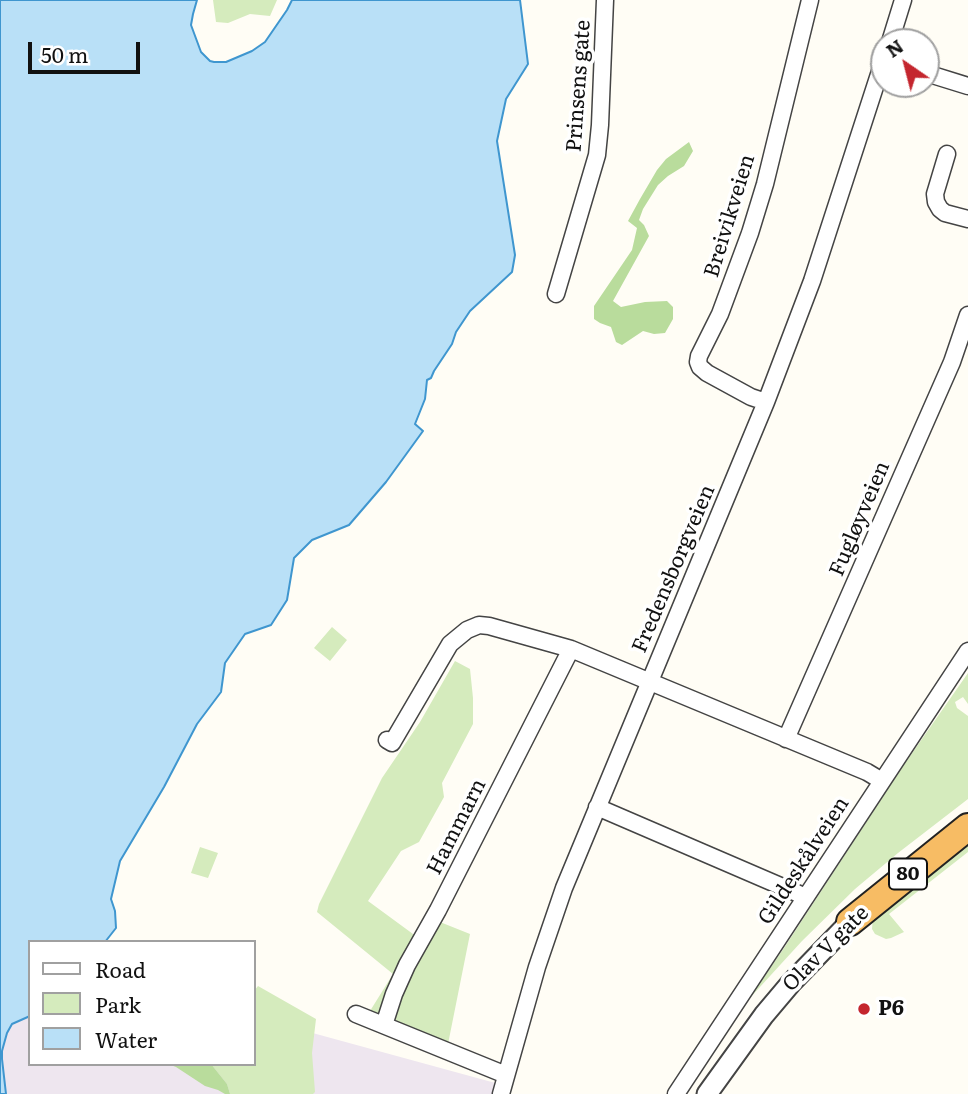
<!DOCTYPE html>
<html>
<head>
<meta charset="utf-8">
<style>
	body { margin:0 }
	#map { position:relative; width:968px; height:1094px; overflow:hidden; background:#fffdf5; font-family:Literata,serif }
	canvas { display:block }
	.legend { position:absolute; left:28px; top:940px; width:228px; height:126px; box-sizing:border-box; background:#fff; border:2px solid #a0a0a0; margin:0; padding:9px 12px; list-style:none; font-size:21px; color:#111 }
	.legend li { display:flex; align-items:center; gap:14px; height:35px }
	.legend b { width:35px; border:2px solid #a0a0a0 }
	.north { position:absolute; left:870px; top:28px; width:70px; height:70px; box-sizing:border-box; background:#fff; border:2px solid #a0a0a0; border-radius:50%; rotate:325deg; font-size:19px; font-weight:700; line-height:28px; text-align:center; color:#111 }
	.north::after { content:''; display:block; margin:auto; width:24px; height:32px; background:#c4262e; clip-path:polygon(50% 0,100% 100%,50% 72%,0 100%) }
	.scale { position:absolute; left:28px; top:42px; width:112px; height:32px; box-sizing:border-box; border:4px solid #111; border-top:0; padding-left:9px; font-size:21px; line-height:24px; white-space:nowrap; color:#111; -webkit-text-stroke:5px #fff; paint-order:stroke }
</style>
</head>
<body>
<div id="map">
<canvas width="968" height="1094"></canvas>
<ul class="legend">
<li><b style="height:9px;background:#fff"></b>Road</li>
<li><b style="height:19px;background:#d5ebbd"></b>Park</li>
<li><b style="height:19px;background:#b9e0f7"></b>Water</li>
</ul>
<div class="north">N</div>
<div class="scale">50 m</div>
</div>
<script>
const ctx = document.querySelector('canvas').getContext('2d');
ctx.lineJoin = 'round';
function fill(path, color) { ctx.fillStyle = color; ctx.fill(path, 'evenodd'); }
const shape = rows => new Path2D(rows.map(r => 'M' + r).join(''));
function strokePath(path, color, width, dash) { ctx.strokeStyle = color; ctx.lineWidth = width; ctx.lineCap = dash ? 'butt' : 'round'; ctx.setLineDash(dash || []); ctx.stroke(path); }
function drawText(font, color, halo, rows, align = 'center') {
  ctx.font = font + ' Literata,serif'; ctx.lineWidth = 7; ctx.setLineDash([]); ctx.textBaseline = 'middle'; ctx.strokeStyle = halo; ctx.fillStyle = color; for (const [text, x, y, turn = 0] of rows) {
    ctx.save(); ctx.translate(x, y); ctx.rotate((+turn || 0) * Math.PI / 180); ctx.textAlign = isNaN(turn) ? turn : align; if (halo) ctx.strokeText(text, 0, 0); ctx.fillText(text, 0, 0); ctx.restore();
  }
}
const industrial = shape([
	[30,1016,30,1064,254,1064,309,1032,499,1084,497,1094,6,1094,2,1060,2,1051,7,1033,12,1024]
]);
const green = shape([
	[213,0,277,0,270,16,250,14,228,23,216,22],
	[332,627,347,640,330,661,314,648],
	[455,661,470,669,473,698,473,724,442,783,444,797,419,842,401,851,368,901,413,934,424,935,435,920,470,934,448,1044,370,1011,393,974,317,912,319,904,382,778,420,722],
	[968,673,968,704,963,697,955,702,957,708,968,716,968,799,898,853,855,889,802,941,749,999,784,948,901,769],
	[968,835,968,852,889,914,904,932,891,938,886,939,875,934,872,929,873,916],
	[200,847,218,853,208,878,191,873],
	[258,986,316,1019,312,1053,315,1092,313,1094,230,1094,227,1084,211,1064,254,1064,254,991]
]);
const forest = shape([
	[689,142,693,151,684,166,668,176,658,185,643,209,639,220,644,225,649,236,613,301,621,307,645,302,667,301,673,307,673,319,665,333,654,334,643,331,622,345,616,342,611,327,600,323,594,319,594,306,632,250,637,228,628,221,640,199,657,170,666,159],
	[168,1064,211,1064,227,1084,230,1094,225,1094,218,1090,205,1086,176,1067]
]);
const water = shape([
	[0,0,197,0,193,14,191,25,201,52,210,61,214,62,226,62,252,51,265,42,287,10,292,0,520,0,528,64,506,99,497,141,515,255,512,272,470,311,456,332,452,344,434,371,431,378,427,380,425,399,415,424,423,431,386,482,349,525,312,540,294,558,287,600,271,625,245,634,225,663,221,692,197,724,164,787,120,861,111,899,115,911,116,928,105,942,30,942,30,1016,12,1024,7,1033,2,1051,2,1059,6,1094,0,1094,0,0]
]);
const minor = shape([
	[890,42,903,0],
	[926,73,968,86],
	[947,154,935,194,936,202,940,209,945,213,968,219],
	[556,294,597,155,600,125,605,0],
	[766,402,751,397,707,373,700,367,698,362,699,356,720,314,750,233,765,184,810,0],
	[786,739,952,362,968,315],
	[387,740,392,743,450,644,467,630,479,625,489,626,571,649],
	[597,807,806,897],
	[356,1014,506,1075],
	[384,1025,394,994,407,965,438,910,571,649,867,772,882,781],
	[501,1094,537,967,564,888,766,402,812,281,884,59],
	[676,1094,968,651]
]);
const tertiary = shape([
	[707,1094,764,1015,791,983,850,922]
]);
const trunk = shape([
	[850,922,968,827]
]);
const markers = [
	[864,1009,7,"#c4262e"]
];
const shields = [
	[908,874,38]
];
const shieldNames = [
	["80",908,874]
];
const streetNames = [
	["Prinsens gate",579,86,-86],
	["Breivikveien",730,216,-73],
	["Fugløyveien",860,519,-67],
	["Fredensborgveien",674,569,-67],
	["Hammarn",457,827,-63],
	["Gildeskålveien",804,861,-57],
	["Olav V gate",826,949,-45]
];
const poiNames = [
	["P6",878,1009]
];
fill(industrial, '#eee6ef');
fill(green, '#d5ebbd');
fill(forest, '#b9dc9c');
fill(water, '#b9e0f7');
strokePath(water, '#3f96cf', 2);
strokePath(minor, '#444', 19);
strokePath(tertiary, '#444', 23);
strokePath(trunk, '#222', 30);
strokePath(minor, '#fff', 16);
strokePath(tertiary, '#fff', 19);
strokePath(trunk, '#f7bc64', 26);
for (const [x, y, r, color] of markers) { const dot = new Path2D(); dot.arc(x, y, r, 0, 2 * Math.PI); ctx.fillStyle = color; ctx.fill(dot); strokePath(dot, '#fff', 2.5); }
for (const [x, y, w] of shields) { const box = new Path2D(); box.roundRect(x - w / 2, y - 15.5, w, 31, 5); ctx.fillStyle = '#fff'; ctx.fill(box); strokePath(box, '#111', 2); }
drawText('bold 19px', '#111', null, shieldNames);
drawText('21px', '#111', '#fff', streetNames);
drawText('bold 21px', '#111', '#fff', poiNames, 'left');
</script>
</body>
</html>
